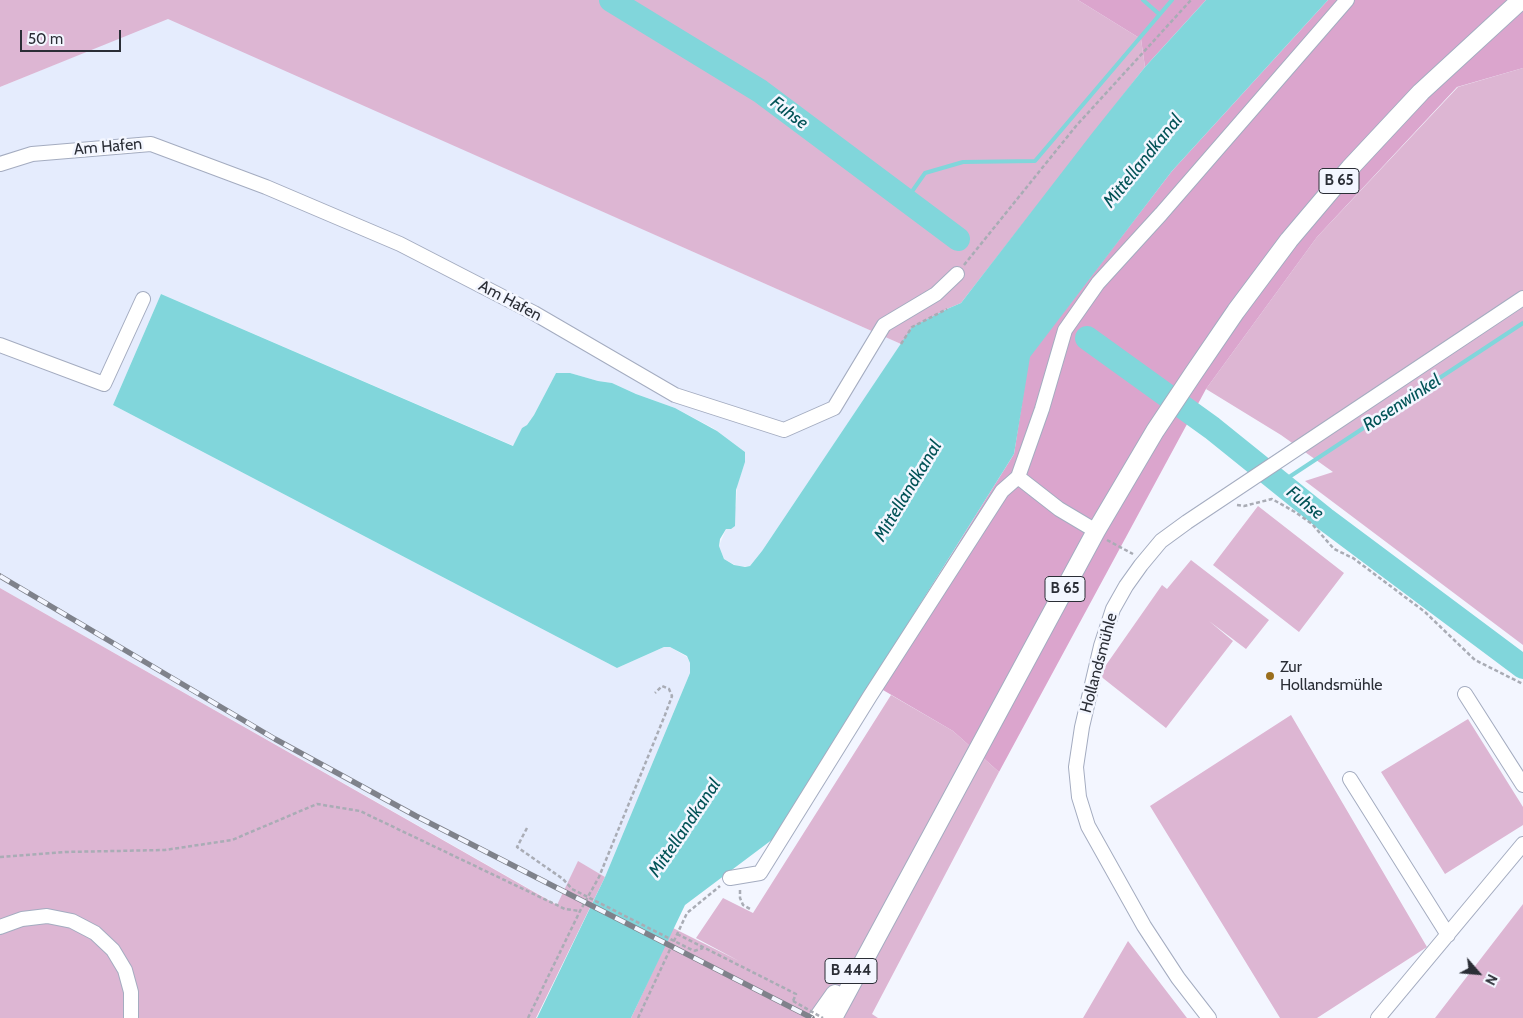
<!DOCTYPE html>
<html>
<head>
<meta charset="utf-8">
<style>
	body { margin:0 }
	#map { position:relative; width:1523px; height:1018px; overflow:hidden; background:#f3f6ff; font-family:Cabin,sans-serif }
	canvas { display:block }
	.north { position:absolute; left:1453px; top:948px; width:50px; height:50px; -webkit-text-stroke:4px #f3f6ff; paint-order:stroke; rotate:117deg; font-size:14px; font-weight:700; line-height:20px; text-align:center; color:#2b2e36 }
	.north::after { content:''; display:block; margin:auto; width:18px; height:22px; background:#2b2e36; clip-path:polygon(50% 0,100% 100%,50% 72%,0 100%) }
	.scale { position:absolute; left:20px; top:30px; width:101px; height:22px; box-sizing:border-box; border:2px solid #2b2e36; border-top:0; padding-left:6px; font-size:15px; line-height:18px; white-space:nowrap; color:#2b2e36; -webkit-text-stroke:4px #f3f6ff; paint-order:stroke }
</style>
</head>
<body>
<div id="map">
<canvas width="1523" height="1018"></canvas>
<div class="north">N</div>
<div class="scale">50 m</div>
</div>
<script>
const ctx = document.querySelector('canvas').getContext('2d');
ctx.lineJoin = 'round';
function fill(path, color) { ctx.fillStyle = color; ctx.fill(path, 'evenodd'); }
const shape = rows => new Path2D(rows.map(r => 'M' + r).join(''));
function strokePath(path, color, width, dash) { ctx.strokeStyle = color; ctx.lineWidth = width; ctx.lineCap = dash ? 'butt' : 'round'; ctx.setLineDash(dash || []); ctx.stroke(path); }
function drawText(font, color, halo, rows, align = 'center') {
  ctx.font = font + ' Cabin,sans-serif'; ctx.lineWidth = 5; ctx.setLineDash([]); ctx.textBaseline = 'middle'; ctx.strokeStyle = halo; ctx.fillStyle = color; for (const [text, x, y, turn = 0] of rows) {
    ctx.save(); ctx.translate(x, y); ctx.rotate((+turn || 0) * Math.PI / 180); ctx.textAlign = isNaN(turn) ? turn : align; if (halo) ctx.strokeText(text, 0, 0); ctx.fillText(text, 0, 0); ctx.restore();
  }
}
const built = shape([
	[168,18,901,344,762,551,750,566,739,567,724,559,719,546,736,505,737,485,745,462,745,452,713,428,675,408,636,394,612,383,598,381,570,373,556,373,534,415,527,425,522,428,514,446,161,294,113,405,617,668,664,647,670,647,687,657,690,663,690,673,605,877,578,862,558,905,0,588,0,87]
]);
const green = shape([
	[0,0,1078,0,1141,39,1145,67,961,303,947,309,913,327,901,344,168,19,0,87],
	[1523,68,1523,645,1305,481,1333,472,1281,435,1206,389,1317,237,1458,87],
	[1258,506,1344,573,1299,632,1213,565],
	[1191,560,1269,620,1246,649,1209,621,1233,641,1166,728,1099,675,1162,585,1167,589],
	[0,588,557,905,578,861,605,877,536,1018,0,1018],
	[891,695,953,731,999,772,872,1014,878,1018,631,1018,673,928,739,961,696,938,723,898,753,913],
	[1291,715,1427,947,1317,1018,1280,1018,1150,806],
	[1468,719,1523,807,1523,825,1445,874,1381,772],
	[1523,904,1523,1018,1435,1018],
	[1128,941,1187,1018,1083,1018]
]);
const forest = shape([
	[1078,0,1206,0,1145,67,1141,39],
	[1328,0,1523,0,1523,68,1457,87,1317,237,1206,389,999,772,953,731,871,683,1014,454,1029,357,1172,171]
]);
const water = shape([
	[1206,0,1328,0,1172,171,1030,357,1014,454,773,839,685,905,631,1018,537,1018,605,877,690,673,690,663,687,656,670,647,664,647,617,668,113,405,161,294,513,446,522,428,527,425,534,415,556,373,570,373,598,381,612,383,636,394,675,408,717,431,745,452,745,462,736,490,735,526,731,529,726,529,720,539,719,546,724,559,734,565,745,567,750,566,762,551,912,327,947,309,961,303,1093,132,1145,67]
]);
const stream = shape([
	[1143,0,1159,14],
	[906,200,925,173,963,162,1035,161,1172,0],
	[1280,483,1523,323]
]);
const river = shape([
	[611,0,760,91,958,239],
	[1087,338,1212,428,1325,519,1523,667]
]);
const path = shape([
	[964,265,1076,126,1191,0],
	[901,344,912,327,947,309],
	[1237,505,1244,506,1272,499,1295,512,1312,524,1334,549,1353,558,1425,612,1475,660,1523,684],
	[1107,540,1133,554],
	[527,828,517,847,563,879,572,889],
	[0,857,65,852,165,850,232,840,317,804,360,811,565,909,580,911],
	[740,890,740,898,743,905,752,910],
	[677,934,796,994,793,1001],
	[694,951,703,948],
	[528,1018,580,911,599,877,665,715,672,696,669,689,662,686,655,693],
	[638,1018,687,913,720,886]
]);
const minor = shape([
	[0,164,32,154,151,144,266,187,400,244,534,313,675,395,784,430,834,408,884,325,936,294,957,274],
	[0,345,104,384,143,299],
	[1018,477,1059,509,1096,531],
	[1465,694,1523,785],
	[1350,779,1448,935],
	[730,878,760,873,870,696,1002,491,1018,477,1042,409,1065,330,1098,283,1161,214,1347,0],
	[0,927,22,919,47,916,72,921,95,933,113,950,125,970,131,992,131,1018],
	[1209,1018,1178,978,1144,926,1088,826,1079,797,1076,767,1082,727,1101,646,1113,609,1126,586,1141,565,1161,541,1187,522,1523,298],
	[1378,1018,1523,844]
]);
const major = shape([
	[818,1018,835,994],
	[833,1018,1096,531,1155,431,1193,374,1236,311,1289,240,1350,168,1421,92,1521,0]
]);
const rail = shape([
	[0,576,275,739,416,816,812,1018]
]);
const pathBridge = shape([
	[572,889,694,951],
	[793,1001,823,1018]
]);
const markers = [
	[1270,676,5,"#9a6e1d"]
];
const shields = [
	[1339,181,40],
	[1065,589,40],
	[851,971,52]
];
const shieldNames = [
	["B 65",1339,181],
	["B 65",1065,589],
	["B 444",851,971]
];
const streetNames = [
	["Am Hafen",108,147,-5],
	["Am Hafen",510,301,28],
	["Hollandsmühle",1099,663,-75]
];
const poiNames = [
	["Zur",1280,667],
	["Hollandsmühle",1280,685]
];
const waterNames = [
	["Fuhse",789,113,37],
	["Mittellandkanal",1143,161,-51],
	["Rosenwinkel",1402,403,-33],
	["Mittellandkanal",908,491,-59],
	["Fuhse",1305,503,39],
	["Mittellandkanal",685,828,-56]
];
fill(built, '#e5ecfd');
fill(green, '#ddb6d3');
fill(forest, '#dba5cd');
fill(water, '#81d6db');
strokePath(stream, '#81d6db', 4);
strokePath(river, '#81d6db', 24);
strokePath(minor, '#a4acc0', 16);
strokePath(major, '#a4acc0', 20);
strokePath(path, '#a9acb5', 2.5, [4, 2.5]);
strokePath(minor, '#fff', 14);
strokePath(major, '#fff', 18);
strokePath(rail, '#7f828b', 5.5);
strokePath(rail, '#f3f6ff', 4, [11]);
strokePath(pathBridge, '#a9acb5', 2.5, [4, 2.5]);
for (const [x, y, r, color] of markers) { const dot = new Path2D(); dot.arc(x, y, r, 0, 2 * Math.PI); ctx.fillStyle = color; ctx.fill(dot); strokePath(dot, '#f3f6ff', 2); }
for (const [x, y, w] of shields) { const box = new Path2D(); box.roundRect(x - w / 2, y - 12.5, w, 25, 4); ctx.fillStyle = '#f3f6ff'; ctx.fill(box); strokePath(box, '#2b2e36', 1); }
drawText('bold 15px', '#2b2e36', null, shieldNames);
drawText('16px', '#2b2e36', '#f3f6ff', streetNames);
drawText('16px', '#2b2e36', '#f3f6ff', poiNames, 'left');
drawText('italic 18px', '#025357', '#f3f6ff', waterNames);
</script>
</body>
</html>
